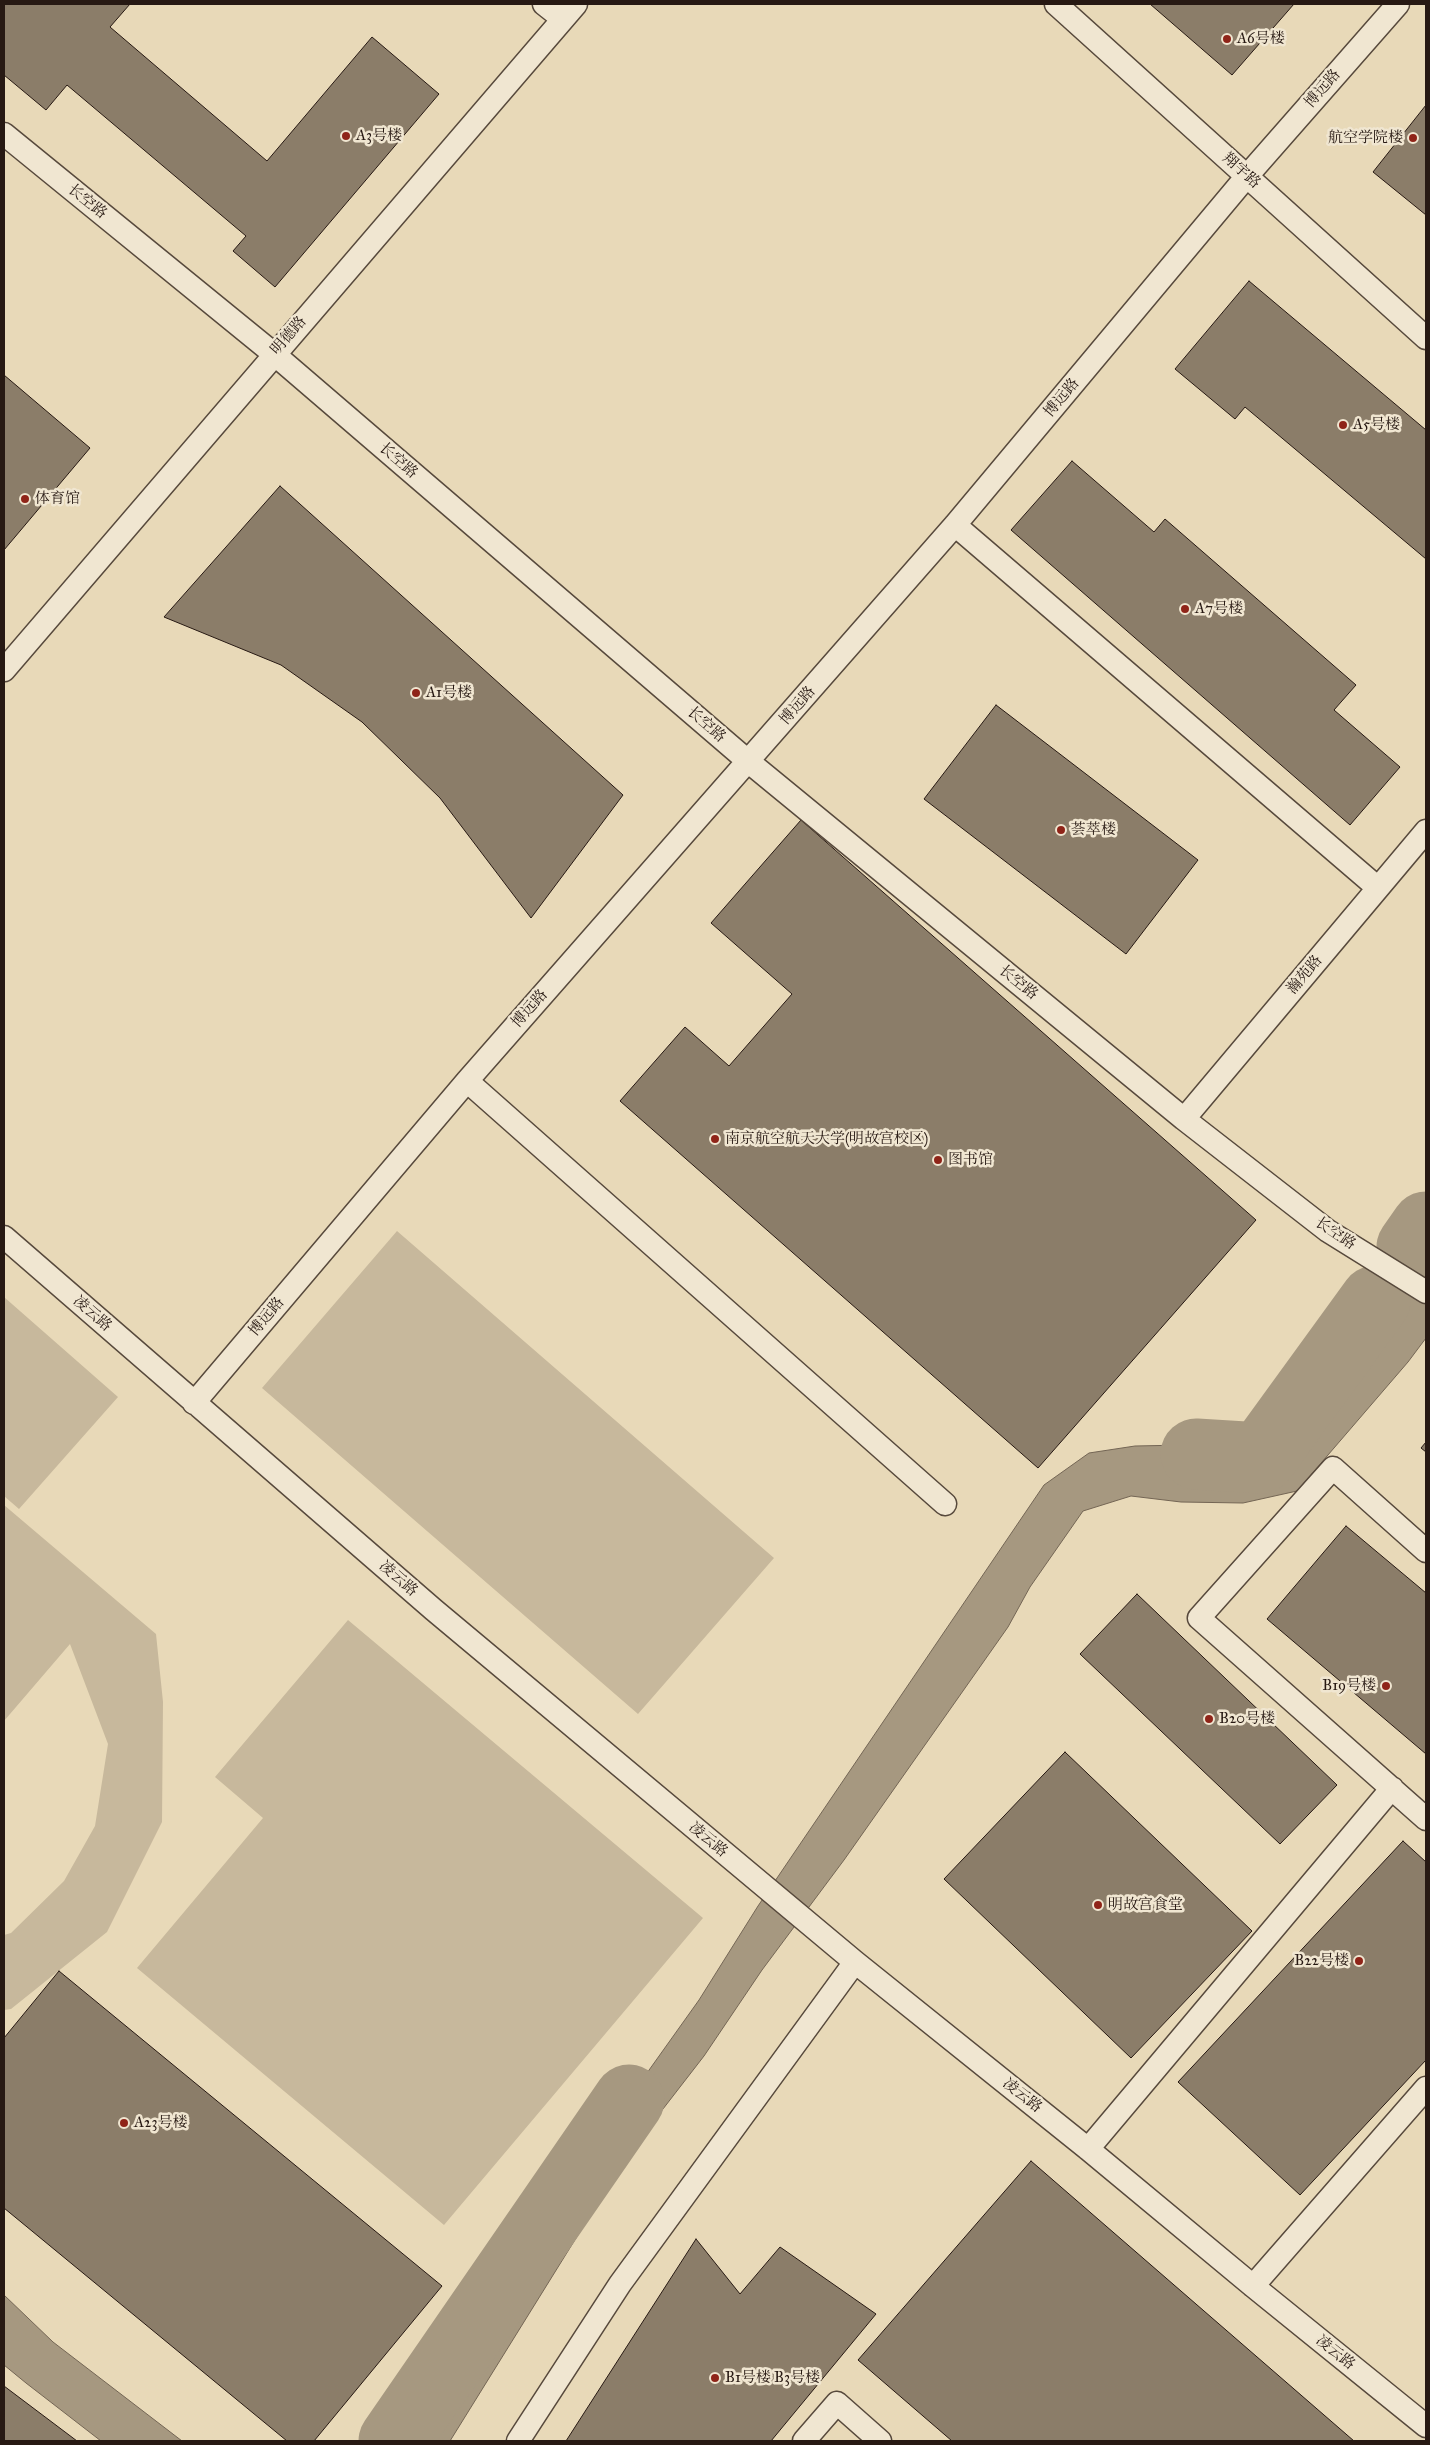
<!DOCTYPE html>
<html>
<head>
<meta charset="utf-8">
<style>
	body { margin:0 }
	#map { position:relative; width:1430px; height:2445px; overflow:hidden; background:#e8d9b8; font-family:"IM FELL Great Primer",serif }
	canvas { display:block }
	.frame { position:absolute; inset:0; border:5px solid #271913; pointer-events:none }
</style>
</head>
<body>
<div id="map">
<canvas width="1430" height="2445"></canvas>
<div class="frame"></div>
</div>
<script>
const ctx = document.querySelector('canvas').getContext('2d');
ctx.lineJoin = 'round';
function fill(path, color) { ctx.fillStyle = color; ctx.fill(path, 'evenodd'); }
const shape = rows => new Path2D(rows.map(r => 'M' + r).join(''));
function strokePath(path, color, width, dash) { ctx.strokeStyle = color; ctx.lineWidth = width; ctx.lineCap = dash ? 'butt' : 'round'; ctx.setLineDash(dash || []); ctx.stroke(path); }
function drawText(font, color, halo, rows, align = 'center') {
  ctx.font = font + ' "IM FELL Great Primer","Noto Serif SC",serif'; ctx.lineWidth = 5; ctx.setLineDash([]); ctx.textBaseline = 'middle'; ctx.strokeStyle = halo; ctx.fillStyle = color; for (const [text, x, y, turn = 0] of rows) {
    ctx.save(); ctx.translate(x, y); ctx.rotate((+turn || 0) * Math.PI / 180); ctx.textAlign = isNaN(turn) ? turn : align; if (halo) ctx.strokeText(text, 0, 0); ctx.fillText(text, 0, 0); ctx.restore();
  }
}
const green = shape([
	[397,1231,774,1558,638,1714,262,1388],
	[4,1297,118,1397,19,1509,4,1496],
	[4,1505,156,1634,163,1702,162,1822,107,1932,11,2009,4,2010,4,1935,11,1933,64,1881,95,1826,108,1744,70,1644,4,1721],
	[348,1620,703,1918,444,2225,137,1968,263,1818,215,1777]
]);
const water = shape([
	[1426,1243,1426,1338,1408,1362,1297,1491,1243,1503,1181,1502,1131,1496,1083,1511,1030,1587,1008,1627,844,1860,762,1970,704,2056,656,2118,591,2214,450,2441,403,2441,465,2344,617,2115,699,2000,758,1906,1044,1485,1089,1453,1135,1446,1185,1445,1242,1448,1290,1426,1426,1243],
	[4,2295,53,2342,182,2441,101,2441,26,2383,4,2365,4,2295]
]);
const river = shape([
	[1412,1247,1426,1227],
	[1196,1454,1261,1458,1375,1301],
	[394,2441,629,2100]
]);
const building = shape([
	[4,4,130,4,110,27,267,161,372,37,439,94,275,287,233,251,246,236,67,85,46,110,4,75,4,4],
	[1150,4,1294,4,1232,75,1150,4],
	[1426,105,1426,215,1373,172,1426,105],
	[1249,281,1426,430,1426,559,1245,407,1235,419,1175,369,1249,281],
	[4,375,90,448,4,550,4,375],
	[1072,461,1154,532,1165,519,1356,685,1334,710,1400,767,1350,825,1011,530,1072,461],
	[280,486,623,795,531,918,440,798,362,722,281,665,164,617,280,486],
	[996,705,1198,860,1126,954,924,799,996,705],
	[801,820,1256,1220,1038,1468,620,1101,685,1027,729,1066,792,994,711,923,801,820],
	[1426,1442,1426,1452,1421,1448,1426,1442],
	[1346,1526,1426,1593,1426,1754,1267,1619,1346,1526],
	[1137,1594,1337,1785,1280,1844,1080,1654,1137,1594],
	[1065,1752,1252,1931,1131,2058,944,1879,1065,1752],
	[1403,1841,1426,1862,1426,2060,1300,2195,1178,2082,1403,1841],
	[59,1971,442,2286,314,2441,287,2441,4,2208,4,2038,59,1971],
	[1031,2161,1354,2441,952,2441,858,2360,1031,2161],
	[696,2239,740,2294,780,2247,876,2314,771,2441,566,2441,696,2239],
	[4,2386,77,2441,4,2441,4,2386]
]);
const service = shape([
	[544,4,563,19],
	[1056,4,1426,338],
	[4,134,274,354,749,762,1184,1119,1328,1231,1426,1292],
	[955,525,1378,888],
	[4,670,576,4],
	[467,1081,945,1504],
	[1184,1119,1426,831],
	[4,1237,434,1610,855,1962,1088,2149,1253,2286,1426,2426],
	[194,1403,467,1081,955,525,1247,176,1398,4],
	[1426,1551,1333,1468,1199,1618,1426,1819],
	[1088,2149,1392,1788],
	[1253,2286,1426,2088],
	[518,2441,620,2284,855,1962],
	[804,2441,837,2403,880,2441]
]);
const markers = [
	[1227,39,5,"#8f2418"],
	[346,136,5,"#8f2418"],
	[1413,138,5,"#8f2418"],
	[1343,425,5,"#8f2418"],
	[25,499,5,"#8f2418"],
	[1185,609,5,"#8f2418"],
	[416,693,5,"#8f2418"],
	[1061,830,5,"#8f2418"],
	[715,1139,5,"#8f2418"],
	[938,1160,5,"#8f2418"],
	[1386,1686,5,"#8f2418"],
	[1209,1719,5,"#8f2418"],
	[1098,1905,5,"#8f2418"],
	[1359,1961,5,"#8f2418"],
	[124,2123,5,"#8f2418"],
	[715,2378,5,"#8f2418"]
];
const poiNames = [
	["A6号楼",1237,39],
	["A3号楼",356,136],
	["航空学院楼",1403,138,"right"],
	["A5号楼",1353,425],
	["体育馆",35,499],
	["A7号楼",1195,609],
	["A1号楼",426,693],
	["荟萃楼",1071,830],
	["南京航空航天大学(明故宫校区)",725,1139],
	["图书馆",948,1160],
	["B19号楼",1376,1686,"right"],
	["B20号楼",1219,1719],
	["明故宫食堂",1108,1905],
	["B22号楼",1349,1961,"right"],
	["A23号楼",134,2123],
	["B1号楼 B3号楼",725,2378]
];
const streetNames = [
	["博远路",1323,89,-49],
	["翔宇路",1241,171,42],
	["长空路",87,202,39],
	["明德路",289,336,-49],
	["博远路",1062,398,-50],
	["长空路",398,461,41],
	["博远路",798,706,-49],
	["长空路",706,725,41],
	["瀚苑路",1305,975,-50],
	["长空路",1018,983,39],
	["博远路",530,1009,-48],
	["长空路",1335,1234,34],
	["凌云路",92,1314,41],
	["博远路",267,1317,-50],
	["凌云路",398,1579,41],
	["凌云路",708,1840,40],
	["凌云路",1022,2096,38],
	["凌云路",1335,2353,39]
];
fill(green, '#c7b89c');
fill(water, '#a69880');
strokePath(water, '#736554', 1);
strokePath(river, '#a69880', 71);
fill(building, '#8b7d69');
strokePath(building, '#271913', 1);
strokePath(service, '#57493c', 25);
strokePath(service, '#f0e6d1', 22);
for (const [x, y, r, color] of markers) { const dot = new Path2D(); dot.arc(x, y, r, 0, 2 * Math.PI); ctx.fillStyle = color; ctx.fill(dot); strokePath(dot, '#f0e6d1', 2); }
drawText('15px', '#271913', '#f0e6d1', poiNames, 'left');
drawText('15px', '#271913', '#f0e6d1', streetNames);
</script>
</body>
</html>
